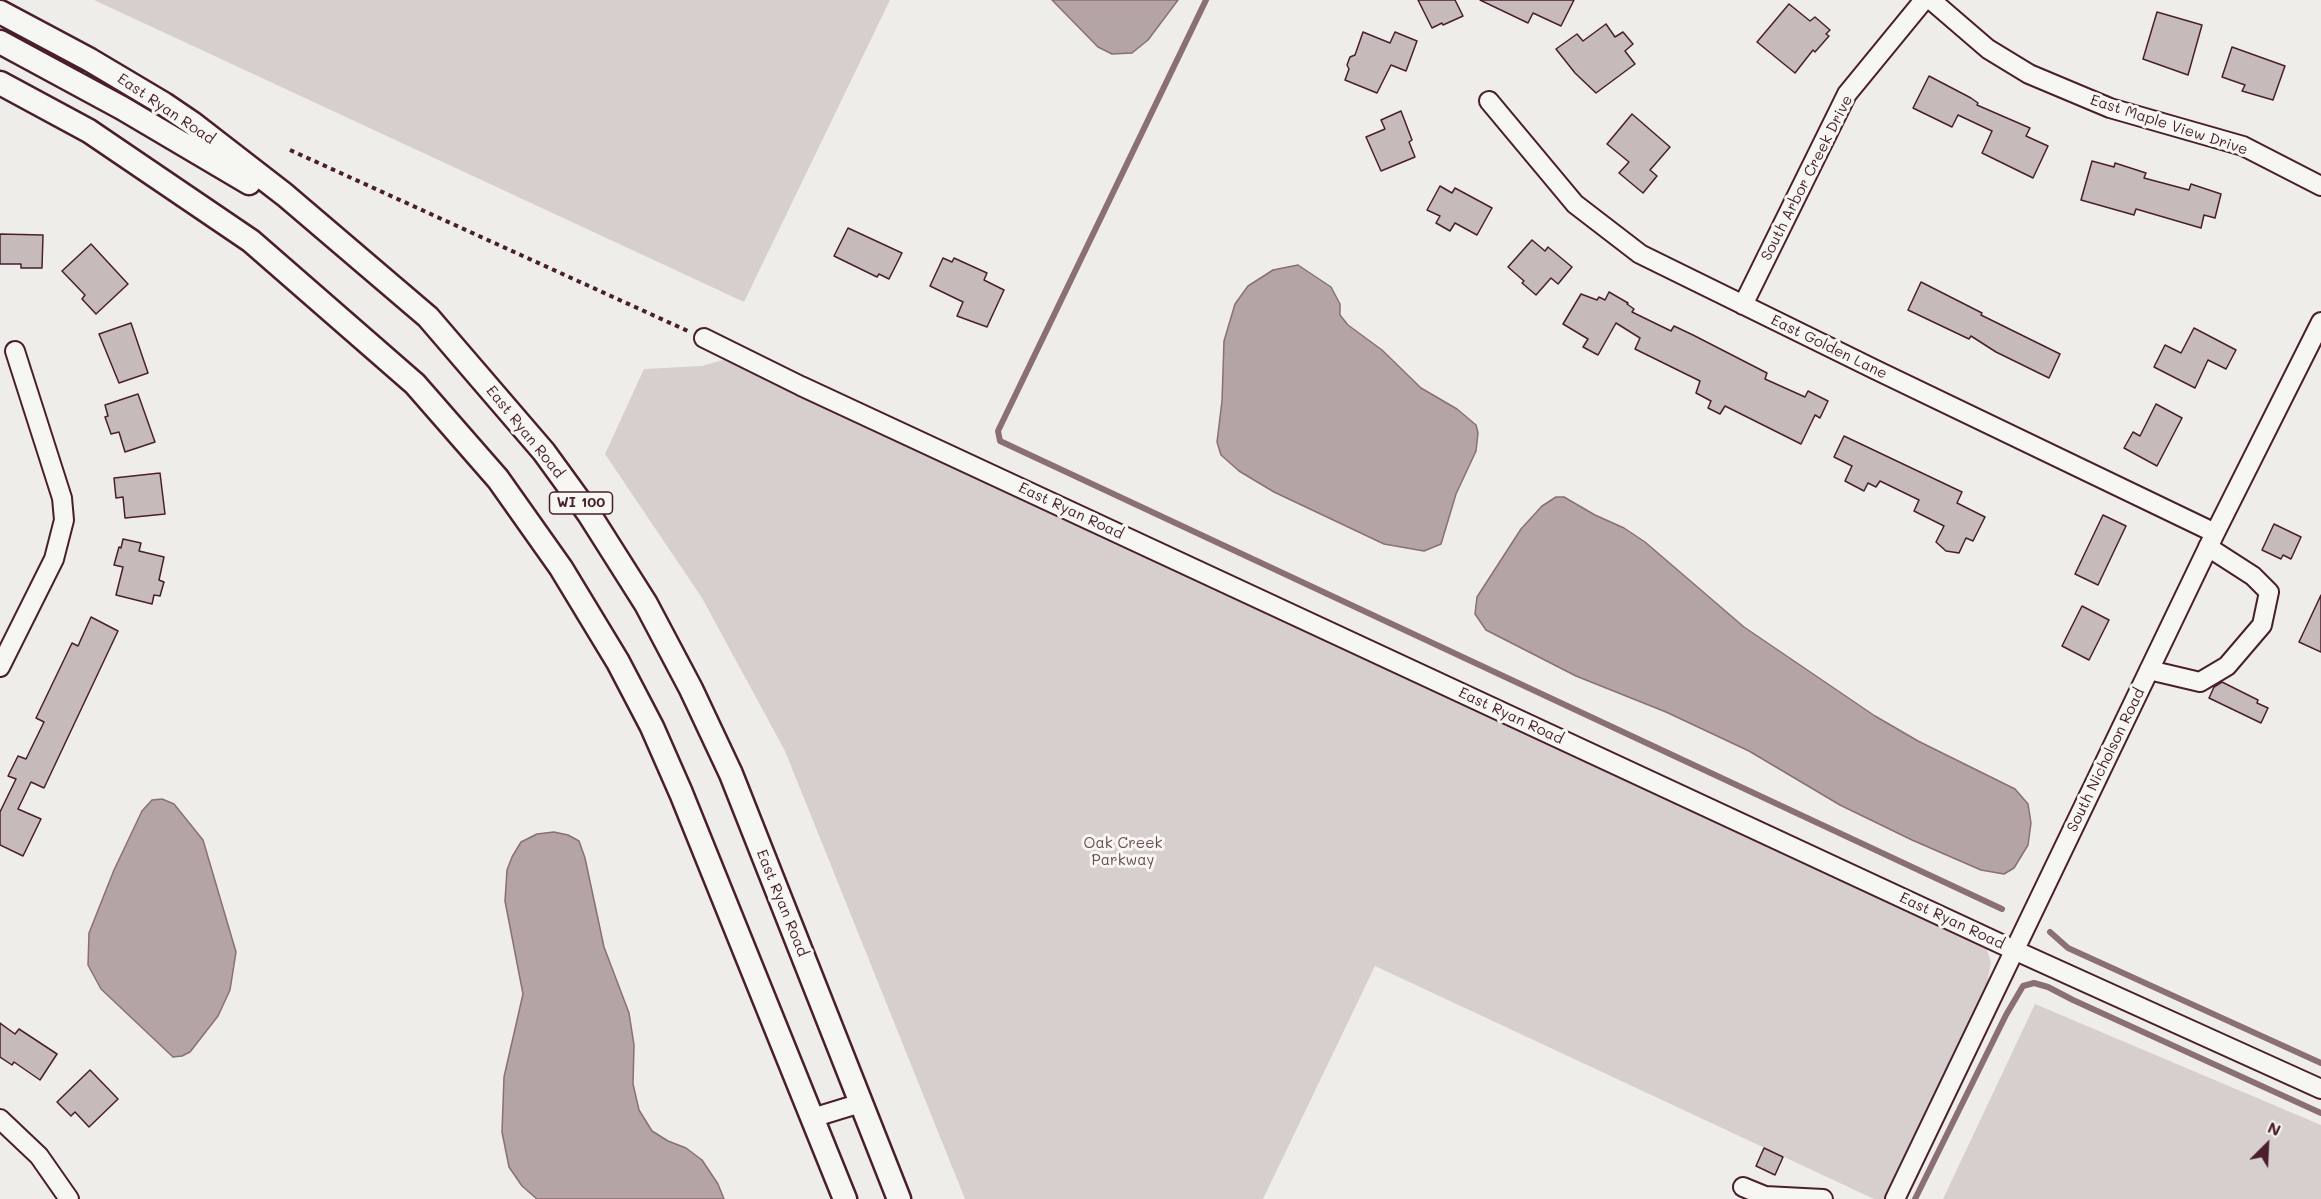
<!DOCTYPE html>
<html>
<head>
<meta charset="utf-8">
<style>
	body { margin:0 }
	#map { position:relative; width:2321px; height:1199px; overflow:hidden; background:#efedea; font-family:Mali,sans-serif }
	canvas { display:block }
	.north { position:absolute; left:2237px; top:1115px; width:60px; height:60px; -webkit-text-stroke:4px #f6f6f2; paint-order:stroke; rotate:24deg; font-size:16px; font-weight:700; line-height:24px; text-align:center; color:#4a1f2b }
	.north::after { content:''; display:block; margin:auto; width:21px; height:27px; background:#4a1f2b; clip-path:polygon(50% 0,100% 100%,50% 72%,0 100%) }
</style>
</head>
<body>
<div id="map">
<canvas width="2321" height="1199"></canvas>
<div class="north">N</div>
</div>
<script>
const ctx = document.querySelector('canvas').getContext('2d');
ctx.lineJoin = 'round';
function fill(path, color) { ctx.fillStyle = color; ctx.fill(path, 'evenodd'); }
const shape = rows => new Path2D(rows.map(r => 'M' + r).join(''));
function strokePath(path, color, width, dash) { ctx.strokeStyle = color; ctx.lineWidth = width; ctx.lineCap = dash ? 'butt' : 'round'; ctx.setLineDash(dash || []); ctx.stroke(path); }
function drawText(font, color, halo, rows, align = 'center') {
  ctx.font = font + ' Mali,sans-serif'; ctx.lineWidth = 6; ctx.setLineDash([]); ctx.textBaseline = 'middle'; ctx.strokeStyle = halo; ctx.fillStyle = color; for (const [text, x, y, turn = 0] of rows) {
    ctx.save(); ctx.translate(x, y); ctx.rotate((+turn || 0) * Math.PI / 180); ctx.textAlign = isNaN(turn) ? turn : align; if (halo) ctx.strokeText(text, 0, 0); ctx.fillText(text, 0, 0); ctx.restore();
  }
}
const green = shape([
	[94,0,890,0,744,302],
	[723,360,1976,942,1987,950,1991,962,1987,985,1886,1199,1874,1199,1375,966,1263,1199,965,1199,785,751,702,598,605,454,644,369,702,366],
	[2035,1004,2321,1125,2321,1199,1943,1199]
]);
const water = shape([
	[1052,0,1178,0,1148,40,1132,53,1112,54,1098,47,1052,0],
	[1298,265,1331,287,1340,304,1340,315,1348,325,1382,350,1421,388,1457,409,1476,425,1478,433,1476,451,1456,494,1441,544,1424,551,1384,544,1274,492,1239,471,1221,455,1217,442,1222,401,1224,341,1235,304,1248,286,1273,270,1298,265],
	[1556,497,1564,497,1595,515,1624,528,1645,542,1744,627,1875,716,1918,741,2015,789,2028,804,2031,823,2028,845,2014,868,2004,874,1981,870,1912,840,1840,805,1749,751,1666,712,1576,676,1486,630,1475,614,1477,597,1521,529,1542,506,1556,497],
	[162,799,174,804,203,840,236,952,230,990,218,1016,190,1052,182,1056,173,1057,101,989,88,965,89,933,114,870,142,811,152,800,162,799],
	[554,832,568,835,579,841,585,858,604,947,629,1013,634,1045,633,1084,639,1110,652,1131,668,1141,686,1148,702,1160,718,1184,724,1199,537,1199,522,1186,509,1167,502,1132,504,1077,523,994,505,901,507,870,512,857,521,842,537,834,554,832]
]);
const stream = shape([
	[1206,0,998,431,1000,441,2002,909],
	[2050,932,2068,948,2321,1063],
	[1915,1199,2006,1015,2023,986,2034,983,2048,987,2073,1000,2321,1113]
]);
const building = shape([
	[1418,0,1455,0,1463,16,1443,25,1442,23,1432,28,1418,0],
	[1480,0,1574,0,1561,26,1533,13,1528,23,1480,0],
	[1789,4,1810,21,1815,17,1830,30,1826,34,1829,36,1815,52,1813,50,1795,73,1757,42,1789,4],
	[2157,12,2202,25,2188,75,2143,59,2157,12],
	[1606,24,1615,37,1623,32,1633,44,1625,51,1635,64,1596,93,1575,73,1556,49,1577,34,1583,41,1606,24],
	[1363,32,1390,43,1395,32,1417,41,1406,71,1391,65,1377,93,1345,80,1349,69,1347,65,1350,57,1355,55,1363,32],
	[2232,47,2285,66,2273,100,2242,91,2245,85,2222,77,2232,47],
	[1929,76,1971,98,1978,103,1977,105,2030,128,2026,136,2048,146,2033,178,1982,153,1992,131,1958,115,1952,127,1913,108,1929,76],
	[1401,111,1412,140,1409,142,1415,157,1381,171,1366,137,1385,129,1381,120,1401,111],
	[1632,114,1670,147,1650,170,1657,176,1643,193,1619,173,1629,162,1607,144,1632,114],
	[2092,161,2114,167,2115,163,2146,173,2144,178,2189,190,2191,184,2221,194,2215,218,2204,215,2201,228,2136,209,2134,215,2081,200,2092,161],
	[1440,186,1452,193,1455,188,1492,208,1477,235,1455,223,1450,231,1436,223,1440,216,1427,210,1440,186],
	[848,228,902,253,889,279,879,274,877,277,834,256,848,228],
	[0,234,43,235,42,268,21,268,21,264,0,264,0,234],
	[1532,240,1545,251,1548,247,1572,267,1558,284,1551,278,1536,295,1522,283,1524,281,1508,267,1532,240],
	[91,244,128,284,96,314,82,299,85,295,62,271,91,244],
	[943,258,952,262,954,258,987,273,984,280,1004,290,987,327,957,316,963,302,930,286,943,258],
	[1921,282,1982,313,1981,315,2060,354,2049,378,1996,352,1971,336,1969,339,1908,310,1921,282],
	[1609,292,1628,303,1627,304,1634,309,1632,312,1671,331,1674,326,1693,335,1767,373,1765,379,1805,397,1808,391,1828,401,1820,418,1815,415,1801,444,1725,406,1720,414,1708,408,1711,401,1696,393,1700,381,1635,349,1640,338,1616,323,1598,355,1583,347,1588,339,1563,324,1581,294,1597,300,1599,297,1605,300,1609,292],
	[131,323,148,373,119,383,99,334,131,323],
	[2194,328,2236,350,2226,369,2208,360,2195,388,2154,367,2165,345,2181,353,2194,328],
	[138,394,155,442,125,452,119,432,111,434,105,417,108,416,105,405,138,394],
	[2156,404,2182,418,2157,466,2124,448,2133,432,2140,436,2156,404],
	[1844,436,1962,492,1957,503,1985,517,1973,541,1966,538,1959,553,1946,551,1936,542,1944,526,1914,511,1919,500,1880,481,1876,487,1868,483,1864,491,1845,481,1852,466,1834,457,1844,436],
	[160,473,165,514,125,518,123,497,116,498,114,478,160,473],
	[2103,515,2126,526,2098,585,2075,574,2103,515],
	[2274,524,2301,537,2291,559,2283,555,2281,559,2262,550,2274,524],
	[123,539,141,543,139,551,164,557,159,580,164,582,160,596,154,595,152,604,116,595,123,567,114,565,119,547,121,548,123,539],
	[2321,595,2321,652,2299,642,2321,595],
	[2082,606,2109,620,2089,660,2062,646,2082,606],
	[91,617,118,631,44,788,31,782,18,809,41,819,23,856,0,845,0,812,16,779,8,776,18,756,26,759,44,722,36,718,72,643,78,646,91,617],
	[2222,682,2258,700,2257,703,2268,708,2261,723,2209,698,2214,687,2222,682],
	[0,1023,15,1034,19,1029,57,1054,40,1080,14,1062,12,1065,0,1057,0,1023],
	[90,1070,118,1099,89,1127,75,1112,71,1116,57,1102,90,1070],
	[1764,1148,1783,1157,1775,1175,1756,1166,1764,1148]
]);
const path = shape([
	[290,150,690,332]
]);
const minor = shape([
	[1931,0,1988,49,2029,74,2110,108,2243,146,2321,186],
	[1489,101,1575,204,1640,254,1876,370,2215,533],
	[1743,305,1847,94,1924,0],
	[704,338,801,386,2014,950,2321,1089],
	[0,667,54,559,64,520,62,498,15,351],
	[2149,670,2200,682,2227,666,2262,625,2269,592,2253,576,2208,547],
	[812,1118,861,1103],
	[0,1119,39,1156,69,1199],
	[1743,1187,1765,1196,1823,1199],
	[1895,1199,2215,533,2321,322]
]);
const major = shape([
	[0,12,90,60,164,104,192,123,285,195,428,317,544,452,589,514,646,604,691,689,731,774,899,1199],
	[0,42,122,108,249,183],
	[0,83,89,131,251,241,415,384,498,479,561,568,618,662,652,727,681,793,845,1199]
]);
const shields = [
	[581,503,63]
];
const shieldNames = [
	["WI 100",581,503]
];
const streetNames = [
	["East Ryan Road",166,109,34],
	["East Maple View Drive",2169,125,18],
	["South Arbor Creek Drive",1807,178,-63],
	["East Golden Lane",1829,347,26],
	["East Ryan Road",525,432,51],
	["East Ryan Road",1071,511,25],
	["East Ryan Road",1511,716,25],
	["South Nicholson Road",2106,760,-64],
	["East Ryan Road",782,903,68],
	["East Ryan Road",1952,921,25]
];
const parkNames = [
	["Oak Creek",1123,843],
	["Parkway",1123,860]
];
fill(green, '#d7cfce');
fill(water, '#b4a4a5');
strokePath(water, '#8a6f74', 1.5);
strokePath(stream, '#8a6f74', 6);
fill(building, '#c6babb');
strokePath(building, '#4a1f2b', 1.5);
strokePath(minor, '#4a1f2b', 22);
strokePath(major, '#4a1f2b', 27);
strokePath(path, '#4a1f2b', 4, [4.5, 4.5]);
strokePath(minor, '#f6f6f2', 18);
strokePath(major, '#f6f6f2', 22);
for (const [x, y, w] of shields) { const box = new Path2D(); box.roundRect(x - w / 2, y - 11, w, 22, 4.5); ctx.fillStyle = '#f6f6f2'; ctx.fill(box); strokePath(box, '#4a1f2b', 1.5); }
drawText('bold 14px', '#4a1f2b', null, shieldNames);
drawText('15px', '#4a1f2b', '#f6f6f2', streetNames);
drawText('15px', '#6d4b54', '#f6f6f2', parkNames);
</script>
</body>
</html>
